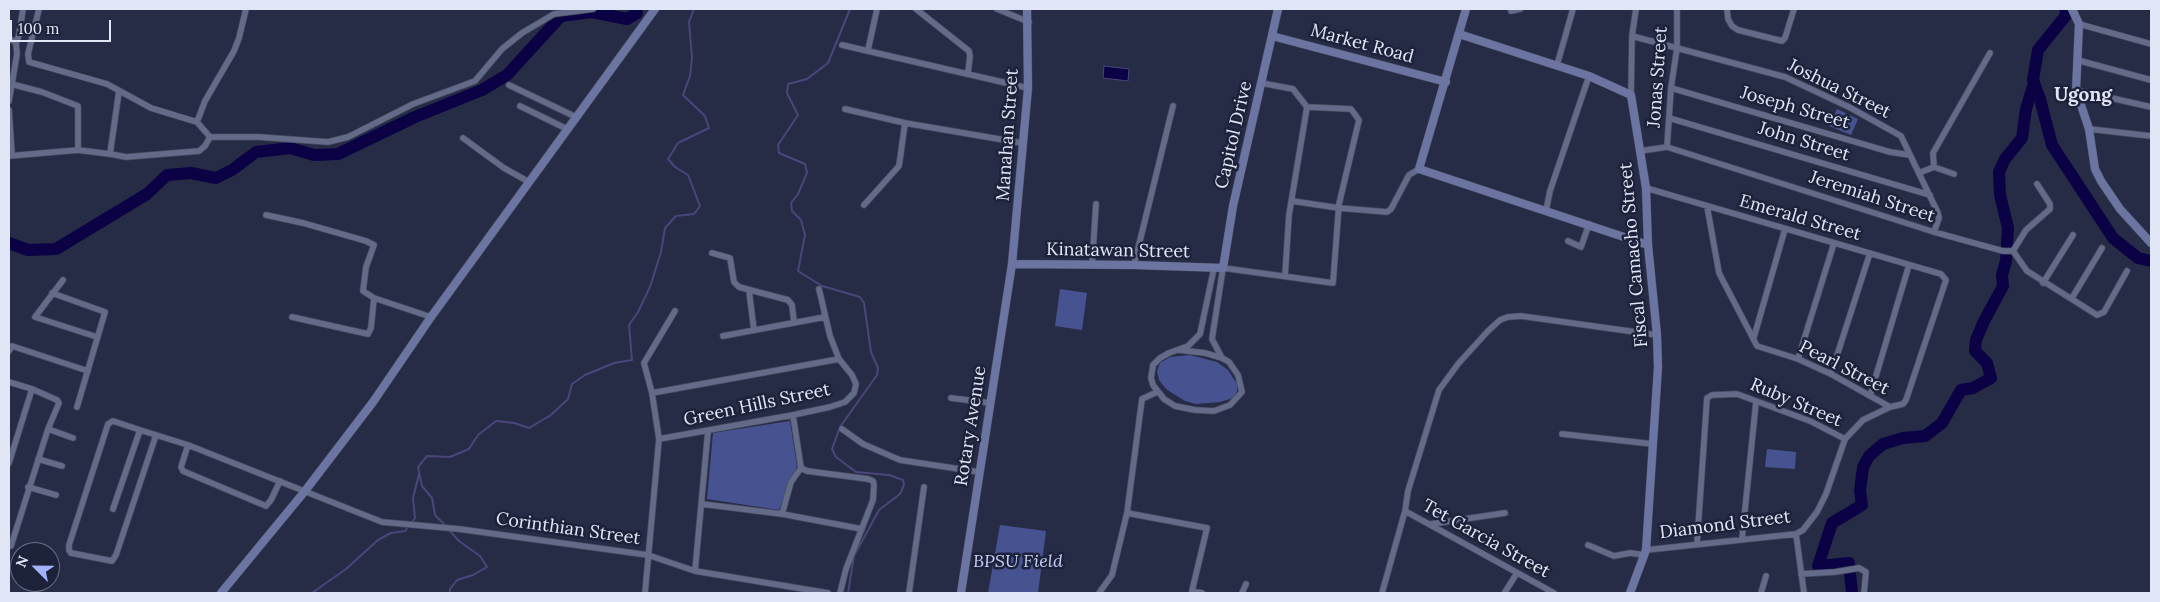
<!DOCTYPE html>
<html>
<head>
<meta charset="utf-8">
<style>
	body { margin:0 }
	#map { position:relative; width:2160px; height:602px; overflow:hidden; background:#272c46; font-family:Lora,serif }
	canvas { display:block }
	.frame { position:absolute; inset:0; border:10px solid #e1e6f7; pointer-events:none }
	.north { position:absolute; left:10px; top:542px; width:50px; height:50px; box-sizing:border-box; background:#1d223b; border:1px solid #6b7086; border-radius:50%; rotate:293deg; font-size:14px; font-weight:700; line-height:20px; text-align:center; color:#e1e6f7 }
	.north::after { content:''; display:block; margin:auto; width:18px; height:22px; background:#a2b2fd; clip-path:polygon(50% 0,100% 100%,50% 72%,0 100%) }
	.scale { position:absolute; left:10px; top:20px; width:101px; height:22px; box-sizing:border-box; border:2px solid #e1e6f7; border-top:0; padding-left:6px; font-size:15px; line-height:18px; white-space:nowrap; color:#e1e6f7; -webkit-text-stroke:4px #1d223b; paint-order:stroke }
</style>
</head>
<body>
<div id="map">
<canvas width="2160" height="602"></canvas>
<div class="frame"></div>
<div class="north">N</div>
<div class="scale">100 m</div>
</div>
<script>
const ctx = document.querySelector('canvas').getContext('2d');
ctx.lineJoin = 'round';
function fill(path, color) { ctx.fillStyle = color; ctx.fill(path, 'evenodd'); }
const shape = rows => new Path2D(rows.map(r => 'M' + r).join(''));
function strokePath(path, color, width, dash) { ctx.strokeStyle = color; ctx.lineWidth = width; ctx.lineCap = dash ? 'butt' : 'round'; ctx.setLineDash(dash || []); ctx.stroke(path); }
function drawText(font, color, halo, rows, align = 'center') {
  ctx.font = font + ' Lora,serif'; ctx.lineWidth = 5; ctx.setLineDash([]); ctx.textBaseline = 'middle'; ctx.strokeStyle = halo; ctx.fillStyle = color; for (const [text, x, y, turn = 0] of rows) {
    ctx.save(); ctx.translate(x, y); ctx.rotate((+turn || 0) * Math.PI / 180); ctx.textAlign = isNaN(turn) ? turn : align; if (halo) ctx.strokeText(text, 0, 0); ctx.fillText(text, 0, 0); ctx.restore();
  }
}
const green = shape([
	[1837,109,1858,119,1851,135,1829,126],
	[1060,289,1087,293,1082,330,1055,326],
	[1190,355,1217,362,1228,370,1237,384,1237,392,1233,398,1220,402,1196,404,1185,401,1166,389,1159,380,1157,371,1160,363,1170,357],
	[790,421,797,466,779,510,707,499,713,433],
	[1767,449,1796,452,1795,469,1765,467],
	[1000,525,1046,531,1038,593,988,593]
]);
const water = shape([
	[1104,66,1129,69,1128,81,1103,78,1104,66]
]);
const stream = shape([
	[637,13,639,9],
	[412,522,415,518,413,498,419,474],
	[446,526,435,515,432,498,422,486,418,467,427,456,450,457,469,449,478,435,496,421,514,423,529,428,551,415,568,399,572,384,585,375,614,363,632,360,629,325,638,312,650,287,661,252,665,228,676,216,694,214,700,206,688,175,675,167,668,159,678,143,709,128,705,116,683,95,690,76,692,58,689,22,694,9],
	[449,530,459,541,480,556,487,567,473,575,457,580,450,589,450,593],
	[312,593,346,569,378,540,391,533,405,531,409,526],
	[848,593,854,556,879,510,900,494,904,485,903,480,889,475,856,472,836,457,832,449,840,427,877,375,878,368,871,352,864,303,860,297,822,286,798,271,805,235,801,220,792,211,791,203,798,194,807,173,805,164,779,153,778,145,798,115,787,93,788,84,807,79,828,63,850,9]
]);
const river = shape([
	[2065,9,2067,14,2038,50,2033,80,2040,99,2052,145,2113,238,2138,258,2151,261],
	[9,243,28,250,56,249,147,194,167,175,191,173,216,178,232,170,256,152,290,148,314,155,338,154,415,117,482,90,507,75,561,16,592,12,627,19,637,13],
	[1852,593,1849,563,1818,566,1832,523,1862,505,1860,491,1863,467,1869,456,1883,444,1903,438,1925,436,1942,423,1961,390,1973,388,1991,378,1987,363,1975,351,1976,340,1984,321,2003,286,2002,275,2006,261,2008,228,2000,195,1999,172,2005,159,2022,138,2026,109,2034,83]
]);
const street = shape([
	[39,9,28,54,29,62,107,84,151,108,197,122,210,137,259,137,328,142,348,137,413,104,475,81,502,49,522,33,554,14,593,9],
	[916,9,969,51,970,56,968,73],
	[997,9,1029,22],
	[1727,9,1728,19,1732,26,1738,30,1782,41,1785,38,1794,9],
	[1511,11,1520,9],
	[2079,24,2151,44],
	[1632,36,1785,77,1849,107,1901,136,1938,213,1939,218,1934,232],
	[9,38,16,43,17,54,9,101],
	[16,43,19,35,23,9],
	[842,45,1028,88],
	[868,50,877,9],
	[2077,60,2151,80],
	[1557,65,1573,9],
	[1261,83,1293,89,1307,107,1289,215,1285,276],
	[11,84,42,92,78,106,78,150],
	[509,85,576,117],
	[1671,88,1890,152,1910,155],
	[2076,90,2151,107],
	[1631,95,1632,36,1636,9],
	[520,106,567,129],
	[845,109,905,123],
	[9,110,12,155],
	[1669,118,1930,195],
	[197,122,205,101,234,51,239,38,246,9],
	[2089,129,2151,136],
	[463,138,504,168,529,182],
	[1667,147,1671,88,1677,48,1677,9],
	[1640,151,1667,147,1934,232,2003,251,2013,251,2026,230,2050,209,2050,204,2037,184],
	[110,154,126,157,199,151,205,146,210,137],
	[9,156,78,150,110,154,119,91],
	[1934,167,1933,153,1990,53],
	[1919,173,1934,167,1954,174],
	[1646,188,1941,274,1946,280,1906,400,1903,404,1890,407,1863,420,1845,439,1826,494,1817,512,1803,530,1796,534,1646,550],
	[1292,201,1339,208,1387,212,1391,209,1409,175,1419,169],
	[864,205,899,166,905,123,1022,143],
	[1707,206,1719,273,1757,346,1798,359,1831,374,1890,407],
	[1546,211,1550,191,1589,76],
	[266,215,303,223,366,241,374,245,366,267,363,291,374,298],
	[1568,241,1581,247,1589,224],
	[2013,251,2027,271,2097,315,2104,312,2127,271],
	[712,253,730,258,734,282,739,287,788,300,792,305,794,322],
	[1092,265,1096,204],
	[1134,265,1173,106],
	[63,280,35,317,97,337],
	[2043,283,2073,235],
	[749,291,754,330],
	[52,293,105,312,77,407],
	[2072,298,2102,248],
	[292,317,368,334,371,328,374,298,431,317],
	[723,336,825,317],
	[1754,337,1785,229],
	[1179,350,1205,353,1222,358,1229,362,1238,375,1242,392,1230,405,1214,411,1195,410,1175,406,1164,399,1153,385,1151,378,1153,365,1160,358,1169,353,1188,346,1200,334,1214,268],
	[9,351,12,346,88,371],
	[1222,358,1212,339,1223,268,1333,283,1339,204,1359,120,1351,109,1307,107],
	[1798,359,1834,243],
	[1831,374,1870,253],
	[9,382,32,389,57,400,59,403,48,429,11,546,9,546],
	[652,393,839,359],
	[1870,396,1909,265],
	[951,398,990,403],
	[793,415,801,468,807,471,868,479,873,481,874,485,873,500,846,569,840,593],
	[48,429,73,438],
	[842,429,863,444,900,460,979,472],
	[1562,434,1653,444],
	[156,435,116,555,112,561,71,553,69,550,69,545,108,424,113,421,140,430,188,445,382,522,459,529,648,555,695,571,828,593],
	[659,439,793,415,830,407,845,402,854,393,856,384,852,375,839,359,830,336,819,289],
	[188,445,181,467,183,471,266,506,271,500,280,481],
	[38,459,62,466],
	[9,463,32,389],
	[28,487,56,495],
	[702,504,782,514,862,529],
	[113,509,140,430],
	[1405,511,1554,593],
	[1127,513,1207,528,1192,591,1202,593],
	[782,514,791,482,801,468],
	[1431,524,1505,513],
	[1796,534,1804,593],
	[1742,539,1756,402],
	[1697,543,1707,398,1712,395,1737,394,1810,421,1845,439],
	[1588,545,1614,556,1630,553,1644,555],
	[695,571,708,431],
	[1801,574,1835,572,1859,568,1866,572,1864,593],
	[1505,592,1517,573],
	[645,593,659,439,652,393,644,363,675,311],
	[909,593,924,487],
	[1099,593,1112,575,1127,513,1142,399,1157,392],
	[1242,593,1246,584],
	[1382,593,1405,511,1408,491,1439,390,1458,364,1488,331,1500,320,1508,317,1521,316,1657,335],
	[1761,593,1766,576]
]);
const secondary = shape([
	[1466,9,1419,169,1648,245],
	[2072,9,2079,24,2076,90,2089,129,2095,169,2101,181,2120,209,2151,243],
	[1459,34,1589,76,1631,95,1646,188,1648,245,1657,335,1658,367,1646,550,1630,593],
	[1272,36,1446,82],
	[1012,264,1134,265,1223,268,1233,206,1278,9],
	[221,593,305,491,373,402,431,317,655,9],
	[961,593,1012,264,1028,88,1027,9]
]);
const streetNames = [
	["Market Road",1362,44,15],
	["Jonas Street",1658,77,-86],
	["Joshua Street",1839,89,26],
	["Joseph Street",1795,108,16],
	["Manahan Street",1008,135,-86],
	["Capitol Drive",1234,135,-77],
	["John Street",1804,142,17],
	["Jeremiah Street",1872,197,18],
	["Emerald Street",1800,218,16],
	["Kinatawan Street",1118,251,1],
	["Fiscal Camacho Street",1634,255,-95],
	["Pearl Street",1844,368,27],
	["Ruby Street",1796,403,23],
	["Green Hills Street",757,405,-12],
	["Rotary Avenue",971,426,-81],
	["Diamond Street",1725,525,-7],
	["Corinthian Street",568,529,8],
	["Tet Garcia Street",1486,539,29]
];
const parkNames = [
	["BPSU Field",1018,562]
];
const neighbourhoodNames = [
	["Ugong",2083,96]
];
fill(green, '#475290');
fill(water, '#0b0245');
strokePath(water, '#4b467a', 1);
strokePath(stream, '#4b467a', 2);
strokePath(river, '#0b0245', 12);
strokePath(street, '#464b61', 7);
strokePath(secondary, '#464b61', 9);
strokePath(street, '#646b89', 5.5);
strokePath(secondary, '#6c75a1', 8);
drawText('18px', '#e1e6f7', '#1d223b', streetNames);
drawText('italic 18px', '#c3cdf6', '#1d223b', parkNames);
drawText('bold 19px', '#e1e6f7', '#1d223b', neighbourhoodNames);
</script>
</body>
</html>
